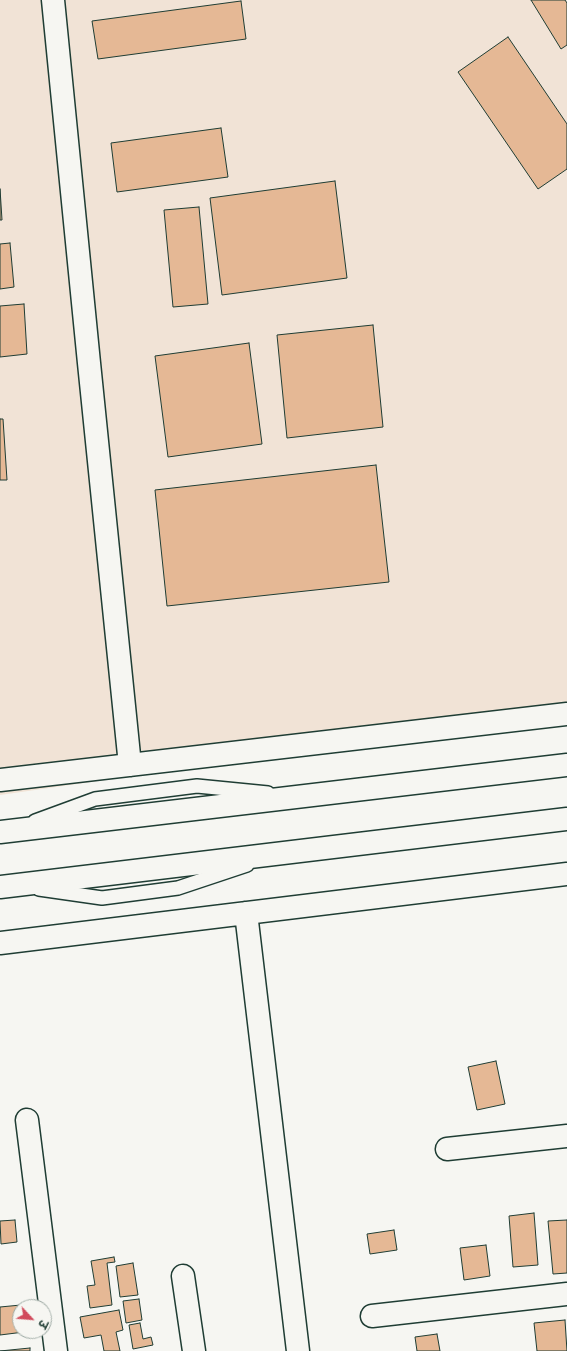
<!DOCTYPE html>
<html>
<head>
<meta charset="utf-8">
<style>
	body { margin:0 }
	#map { position:relative; width:567px; height:1351px; overflow:hidden; background:#f6f6f2; font-family:"Indie Flower","Playpen Sans Deva",sans-serif }
	canvas { display:block }
	.north { position:absolute; left:12px; top:1299px; width:40px; height:40px; box-sizing:border-box; background:#f6f6f2; border:1px solid #a0aca6; border-radius:50%; rotate:116deg; font-size:11px; font-weight:700; line-height:16px; text-align:center; color:#1f3d34 }
	.north::after { content:''; display:block; margin:auto; width:14px; height:18px; background:#d1495b; clip-path:polygon(50% 0,100% 100%,50% 72%,0 100%) }
</style>
</head>
<body>
<div id="map">
<canvas width="567" height="1351"></canvas>
<div class="north">उ</div>
</div>
<script>
const ctx = document.querySelector('canvas').getContext('2d');
ctx.lineJoin = 'round';
function fill(path, color) { ctx.fillStyle = color; ctx.fill(path, 'evenodd'); }
const shape = rows => new Path2D(rows.map(r => 'M' + r).join(''));
function strokePath(path, color, width, dash) { ctx.strokeStyle = color; ctx.lineWidth = width; ctx.lineCap = dash ? 'butt' : 'round'; ctx.setLineDash(dash || []); ctx.stroke(path); }
const built = shape([
	[0,0,567,0,567,714,0,795]
]);
const building = shape([
	[531,0,565,0,567,3,567,45,561,49,531,0],
	[241,1,246,39,98,59,92,21,241,1],
	[508,37,567,124,567,169,538,189,458,72,508,37],
	[221,128,228,177,117,192,111,143,221,128],
	[335,181,347,278,222,295,210,198,335,181],
	[0,189,2,220,0,220,0,189],
	[199,207,208,304,173,307,164,210,199,207],
	[10,243,14,287,0,289,0,244,10,243],
	[24,304,27,354,0,357,0,306,24,304],
	[373,325,383,427,287,438,277,335,373,325],
	[249,343,262,444,168,457,155,356,249,343],
	[0,419,3,419,7,480,0,480,0,419],
	[376,465,389,582,167,606,155,490,376,465],
	[496,1061,505,1104,477,1110,468,1067,496,1061],
	[534,1213,538,1265,513,1267,509,1216,534,1213],
	[15,1220,17,1242,1,1244,0,1221,15,1220],
	[567,1220,567,1273,553,1274,548,1221,567,1220],
	[394,1230,397,1250,370,1254,367,1234,394,1230],
	[486,1245,490,1276,464,1280,460,1248,486,1245],
	[114,1257,115,1262,107,1263,112,1305,90,1308,87,1286,95,1285,91,1261,114,1257],
	[133,1263,138,1295,120,1297,116,1266,133,1263],
	[139,1299,142,1320,126,1323,123,1301,139,1299],
	[21,1305,20,1331,24,1331,24,1332,0,1335,0,1307,21,1305],
	[119,1310,123,1330,116,1332,120,1351,104,1351,101,1335,84,1338,80,1317,119,1310],
	[565,1320,567,1351,537,1351,534,1323,565,1320],
	[140,1323,143,1339,151,1337,153,1345,133,1349,129,1325,140,1323],
	[437,1334,440,1351,417,1351,415,1337,437,1334],
	[30,1348,30,1351,0,1351,30,1348]
]);
const service = shape([
	[35,821,95,799,197,786,268,793],
	[39,889,102,898,178,888,247,865]
]);
const minor = shape([
	[53,0,89,363,130,765],
	[0,780,567,714],
	[246,913,298,1351],
	[0,943,567,874],
	[27,1120,56,1351],
	[447,1149,567,1136],
	[183,1276,194,1351],
	[372,1316,567,1294]
]);
const tertiary = shape([
	[0,832,567,765],
	[0,887,567,819]
]);
fill(built, '#f1e3d6');
fill(building, '#e5b895');
strokePath(building, '#1f3d34', 1);
strokePath(service, '#1f3d34', 16);
strokePath(minor, '#1f3d34', 25);
strokePath(tertiary, '#1f3d34', 25);
strokePath(service, '#f6f6f2', 13);
strokePath(minor, '#f6f6f2', 22);
strokePath(tertiary, '#f6f6f2', 22);
</script>
</body>
</html>
